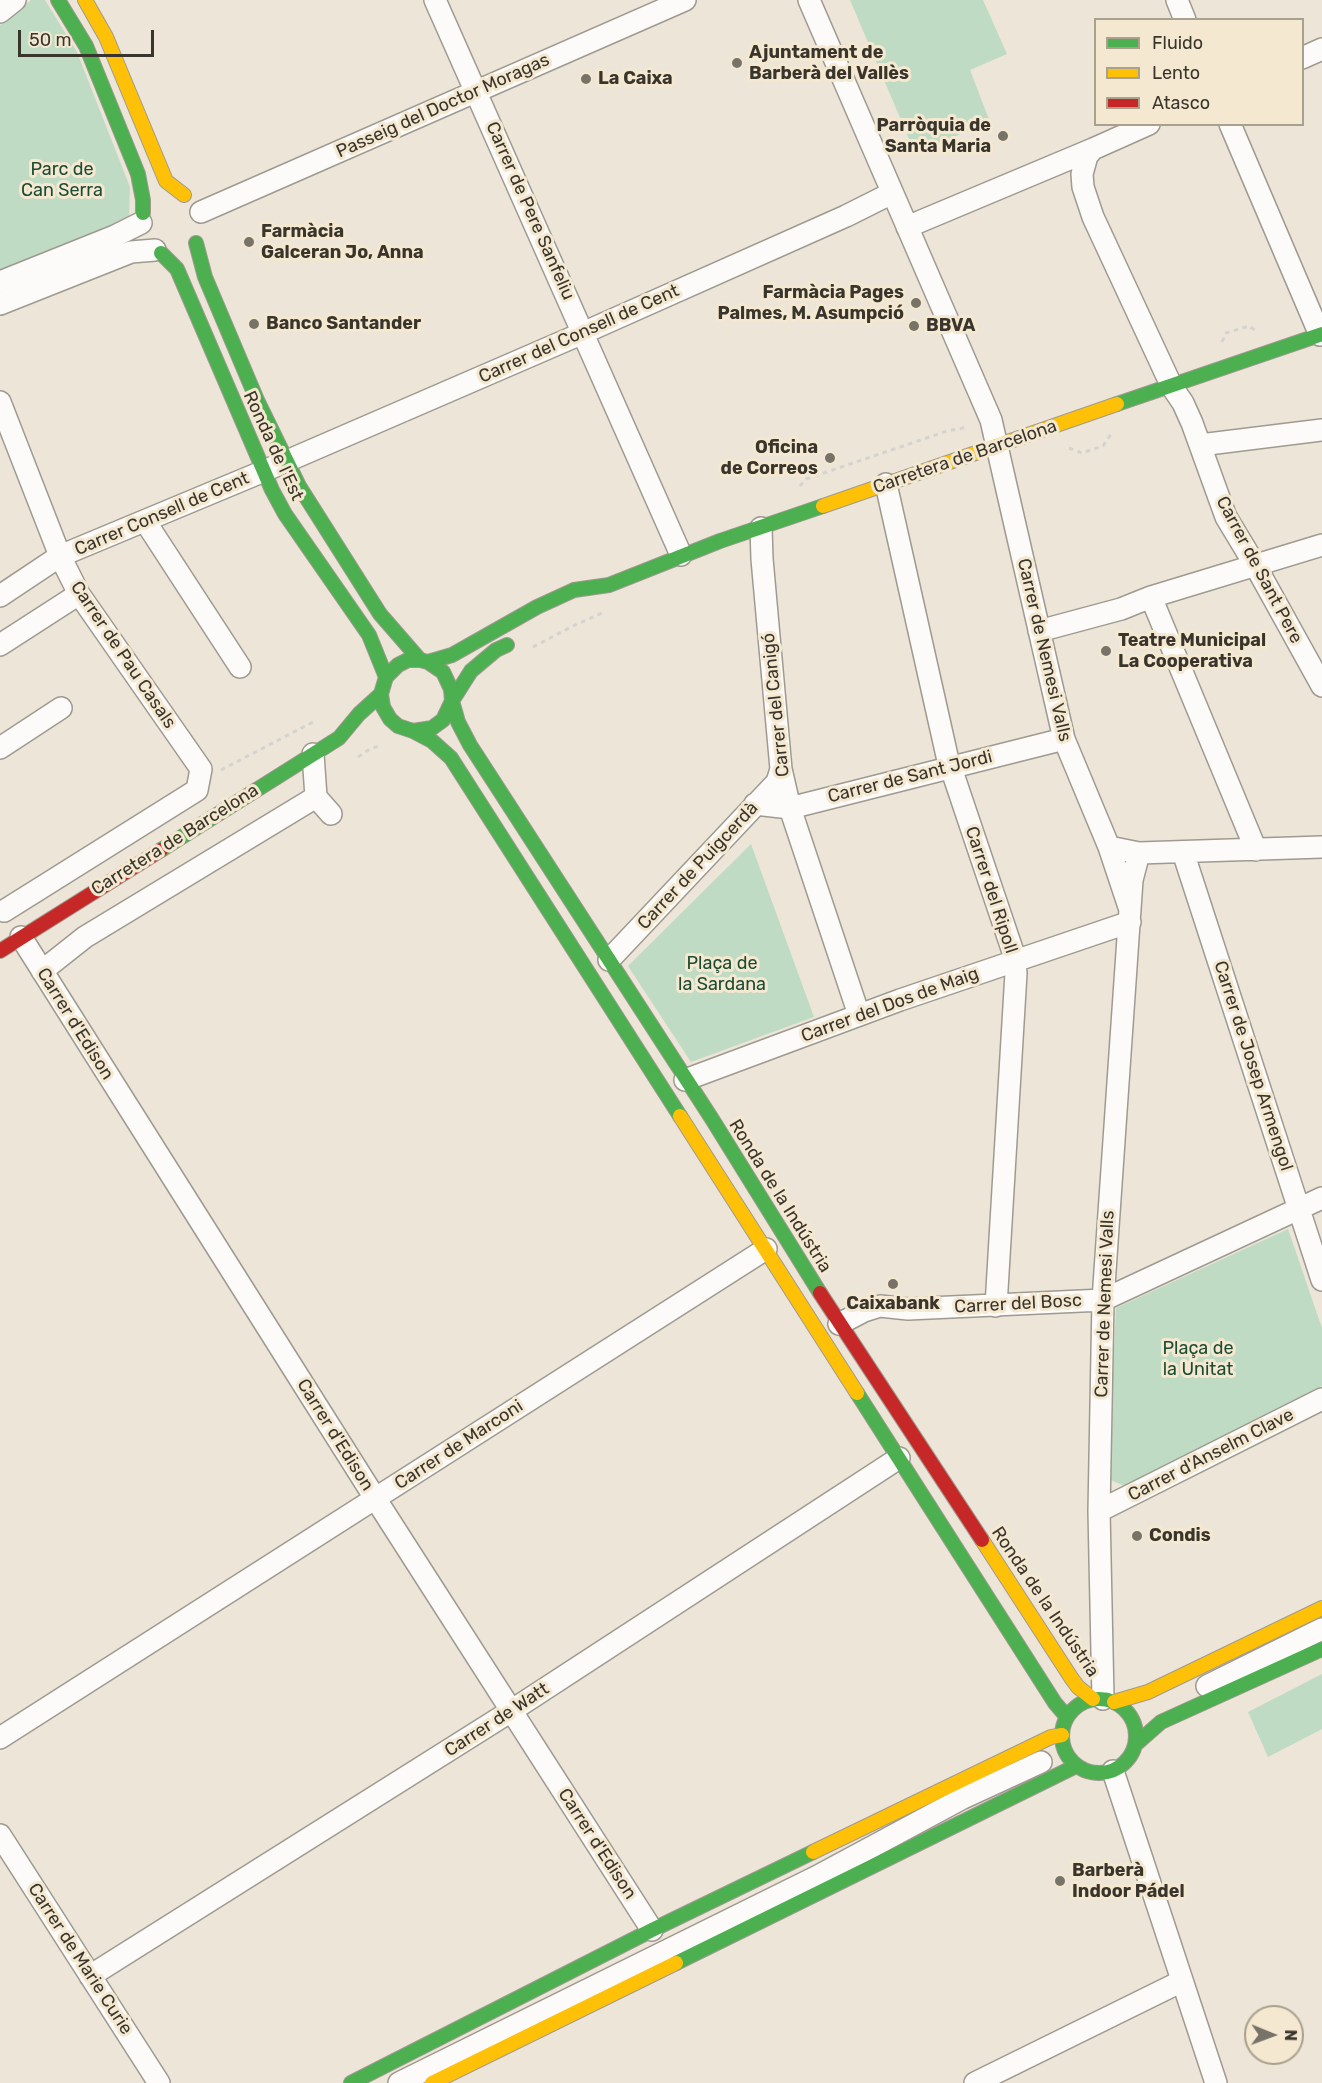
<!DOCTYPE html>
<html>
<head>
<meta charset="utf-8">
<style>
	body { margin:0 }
	#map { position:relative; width:1322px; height:2083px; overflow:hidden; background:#ece5d8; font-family:Rubik,sans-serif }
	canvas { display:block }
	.legend { position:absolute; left:1094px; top:18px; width:210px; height:108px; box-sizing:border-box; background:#f4e8d0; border:2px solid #aaa08e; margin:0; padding:8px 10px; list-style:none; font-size:18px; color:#3a352c }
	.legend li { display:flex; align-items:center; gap:12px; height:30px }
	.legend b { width:30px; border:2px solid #aaa08e }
	.north { position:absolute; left:1244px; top:2005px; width:60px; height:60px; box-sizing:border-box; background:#f4e8d0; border:2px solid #aaa08e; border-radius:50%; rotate:91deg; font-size:16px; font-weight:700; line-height:24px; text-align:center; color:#3a352c }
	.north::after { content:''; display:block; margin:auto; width:21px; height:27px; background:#787368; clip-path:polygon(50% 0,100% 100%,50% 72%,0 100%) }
	.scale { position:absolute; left:18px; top:30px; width:136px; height:27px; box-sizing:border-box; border:3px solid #3a352c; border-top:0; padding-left:8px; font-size:18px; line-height:21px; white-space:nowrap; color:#3a352c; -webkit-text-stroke:4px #f4e8d0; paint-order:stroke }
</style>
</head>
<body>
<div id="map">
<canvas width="1322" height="2083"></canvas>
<ul class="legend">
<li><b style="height:8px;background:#4caf50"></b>Fluido</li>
<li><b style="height:8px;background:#ffc107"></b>Lento</li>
<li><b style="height:8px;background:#c62828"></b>Atasco</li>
</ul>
<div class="north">N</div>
<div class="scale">50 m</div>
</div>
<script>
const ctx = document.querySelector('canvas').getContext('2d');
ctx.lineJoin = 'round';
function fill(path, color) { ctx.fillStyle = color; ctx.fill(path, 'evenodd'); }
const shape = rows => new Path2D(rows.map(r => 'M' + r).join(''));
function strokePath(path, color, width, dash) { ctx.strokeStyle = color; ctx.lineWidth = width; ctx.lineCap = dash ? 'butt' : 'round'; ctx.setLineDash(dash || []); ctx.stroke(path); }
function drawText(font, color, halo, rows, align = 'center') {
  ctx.font = font + ' Rubik,sans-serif'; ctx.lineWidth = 6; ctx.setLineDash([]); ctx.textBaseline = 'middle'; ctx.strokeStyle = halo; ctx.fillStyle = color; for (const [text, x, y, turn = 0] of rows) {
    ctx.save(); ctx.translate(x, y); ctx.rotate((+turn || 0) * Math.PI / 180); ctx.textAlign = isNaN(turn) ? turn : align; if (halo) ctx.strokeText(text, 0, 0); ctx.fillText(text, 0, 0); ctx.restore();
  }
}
const green = shape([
	[31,0,45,0,77,52,130,187,129,219,0,270,0,25],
	[850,0,983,0,1007,54,970,70,990,122,915,153],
	[751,844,814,1017,691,1062,628,966],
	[1288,1229,1322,1328,1322,1386,1127,1487,1108,1479,1116,1308],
	[1322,1674,1322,1729,1268,1757,1248,1712]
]);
const path = shape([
	[1222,342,1226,333,1249,326,1255,330],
	[1069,448,1082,453,1103,446,1111,434],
	[800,486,806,479,947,431,968,427],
	[533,647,573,626,602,613],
	[358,757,370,749,382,745],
	[221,770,313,722]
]);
const street = shape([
	[435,0,681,555],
	[809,0,991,420,1064,739,1109,847,1130,910],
	[1177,0,1185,20],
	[0,12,15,0],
	[1302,58,1322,49],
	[1149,124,1093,149,1087,156,1082,174,1083,187,1093,217,1172,387,1183,403,1192,423,1226,517,1255,565,1322,686],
	[1230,124,1320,335],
	[201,212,685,0],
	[907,227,1093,149],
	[0,282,115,236,141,223],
	[0,304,131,252,155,250],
	[0,402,60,556,79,594,201,769,197,790,4,911],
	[1200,445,1322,430],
	[886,484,947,756,1013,952,1016,973,996,1306],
	[145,521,240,667],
	[761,528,762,559,781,769,790,808,859,1015],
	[0,596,60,556,264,471,583,333,846,216,892,193],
	[1039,631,1121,609,1151,597],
	[0,645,79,594],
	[0,748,61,708],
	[313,754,316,797,331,814],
	[755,804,790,808,1064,739],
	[1256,850,1151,597,1322,545],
	[1183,852,1322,1280],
	[1139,853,1322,847],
	[21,937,375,1498,652,1930],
	[609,960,777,782,781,769],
	[42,971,85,937,316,797],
	[685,1080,900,1000,1130,922],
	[839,1324,864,1311,880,1306,908,1309,1103,1300,1322,1198],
	[1099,1511,1322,1399],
	[1207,1686,1322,1629],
	[1103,1699,1099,1511,1103,1300,1132,880,1139,853,1109,847],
	[0,1738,766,1249],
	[1113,1771,1216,2083],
	[0,1835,159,2083],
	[90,1976,511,1711,899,1458],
	[399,2083,816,1877,963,1798,1041,1762],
	[975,2083,1182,1981]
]);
const fast = shape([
	[58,0,86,46,138,174,143,200,143,213],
	[196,243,205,277,257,400,299,486,380,614,420,660],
	[161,253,177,269,272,490,285,514,369,635,386,677],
	[1117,404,1322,334],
	[428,662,452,655,537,607,574,590,609,585,720,541,823,506],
	[452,701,458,722,470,745,712,1119,820,1293],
	[452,701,451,689,443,672,428,662,420,660,408,660,398,665,386,677,381,694,383,707,390,719,398,726,413,731,432,728,443,720,452,701,471,671,496,650,507,645],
	[413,731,432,741,451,758,680,1116],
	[161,850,339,738,359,714,381,694],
	[857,1393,1055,1703,1067,1717],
	'1062 1736a37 37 0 1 1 74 0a37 37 0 1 1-74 0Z',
	[1136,1744,1161,1722,1322,1649],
	[676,1963,1076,1766],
	[351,2083,652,1930,813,1852]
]);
const slow = shape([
	[85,0,106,37,166,181,184,195],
	[823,506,1117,404],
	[680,1116,857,1393],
	[982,1540,1072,1679,1078,1687,1093,1699],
	[1114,1702,1148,1692,1322,1608],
	[813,1852,1051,1737,1062,1735],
	[432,2083,676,1963]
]);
const jam = shape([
	[0,951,161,850],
	[820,1293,982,1540]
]);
const markers = [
	[737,63,6,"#787368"],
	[586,79,6,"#787368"],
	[1003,136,6,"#787368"],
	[249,242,6,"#787368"],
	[916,303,6,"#787368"],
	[254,324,6,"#787368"],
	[914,326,6,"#787368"],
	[830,458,6,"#787368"],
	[1106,651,6,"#787368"],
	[893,1284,6,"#787368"],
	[1137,1536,6,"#787368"],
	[1060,1881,6,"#787368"]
];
const poiNames = [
	["Ajuntament de",749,53],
	["Barberà del Vallès",749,74],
	["La Caixa",598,79],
	["Parròquia de",991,126,"right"],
	["Santa Maria",991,147,"right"],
	["Farmàcia",261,232],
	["Galceran Jo, Anna",261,253],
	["Farmàcia Pages",904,293,"right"],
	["Palmes, M. Asumpció",904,314,"right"],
	["Banco Santander",266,324],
	["BBVA",926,326],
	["Oficina",818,448,"right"],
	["de Correos",818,469,"right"],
	["Teatre Municipal",1118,641],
	["La Cooperativa",1118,662],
	["Caixabank",893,1304,"center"],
	["Condis",1149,1536],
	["Barberà",1072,1871],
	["Indoor Pádel",1072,1892]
];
const streetNames = [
	["Passeig del Doctor Moragas",443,106,-24],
	["Carrer de Pere Sanfeliu",530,211,66],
	["Carrer del Consell de Cent",579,334,-24],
	["Ronda de l'Est",273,446,65],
	["Carretera de Barcelona",965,457,-19],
	["Carrer Consell de Cent",162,514,-23],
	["Carrer de Sant Pere",1259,570,62],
	["Carrer de Nemesi Valls",1044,650,77],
	["Carrer de Pau Casals",123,655,56],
	["Carrer del Canigó",776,705,-96],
	["Carrer de Sant Jordi",910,777,-14],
	["Carretera de Barcelona",175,840,-32],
	["Carrer de Puigcerdà",698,866,-47],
	["Carrer del Ripoll",991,890,72],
	["Carrer del Dos de Maig",890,1005,-20],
	["Carrer d'Edison",75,1024,58],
	["Carrer de Josep Armengol",1253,1066,72],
	["Ronda de la Indústria",780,1196,58],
	["Carrer del Bosc",1018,1304,-3],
	["Carrer de Nemesi Valls",1105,1304,-88],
	["Carrer d'Edison",335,1435,58],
	["Carrer de Marconi",459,1445,-33],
	["Carrer d'Anselm Clave",1211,1455,-27],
	["Ronda de la Indústria",1045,1602,56],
	["Carrer de Watt",497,1720,-33],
	["Carrer d'Edison",597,1844,57],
	["Carrer de Marie Curie",80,1959,57]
];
const parkNames = [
	["Parc de",62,170],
	["Can Serra",62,191],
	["Plaça de",722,964],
	["la Sardana",722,985],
	["Plaça de",1198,1349],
	["la Unitat",1198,1370]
];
fill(green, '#c0dbc4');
strokePath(street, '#9f9a90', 24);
strokePath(fast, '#9f9a90', 16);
strokePath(slow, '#9f9a90', 16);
strokePath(jam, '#9f9a90', 16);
strokePath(path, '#d5d3cf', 3, [4.5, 4.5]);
strokePath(street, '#fcfbf9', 21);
strokePath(fast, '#4caf50', 14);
strokePath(slow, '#ffc107', 14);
strokePath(jam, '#c62828', 14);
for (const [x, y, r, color] of markers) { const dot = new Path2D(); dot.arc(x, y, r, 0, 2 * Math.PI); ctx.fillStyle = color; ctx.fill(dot); strokePath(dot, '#f4e8d0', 2); }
drawText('bold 18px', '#3a352c', '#f4e8d0', poiNames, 'left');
drawText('18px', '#3a352c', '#f4e8d0', streetNames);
drawText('18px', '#1a4b33', '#f4e8d0', parkNames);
</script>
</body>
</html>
